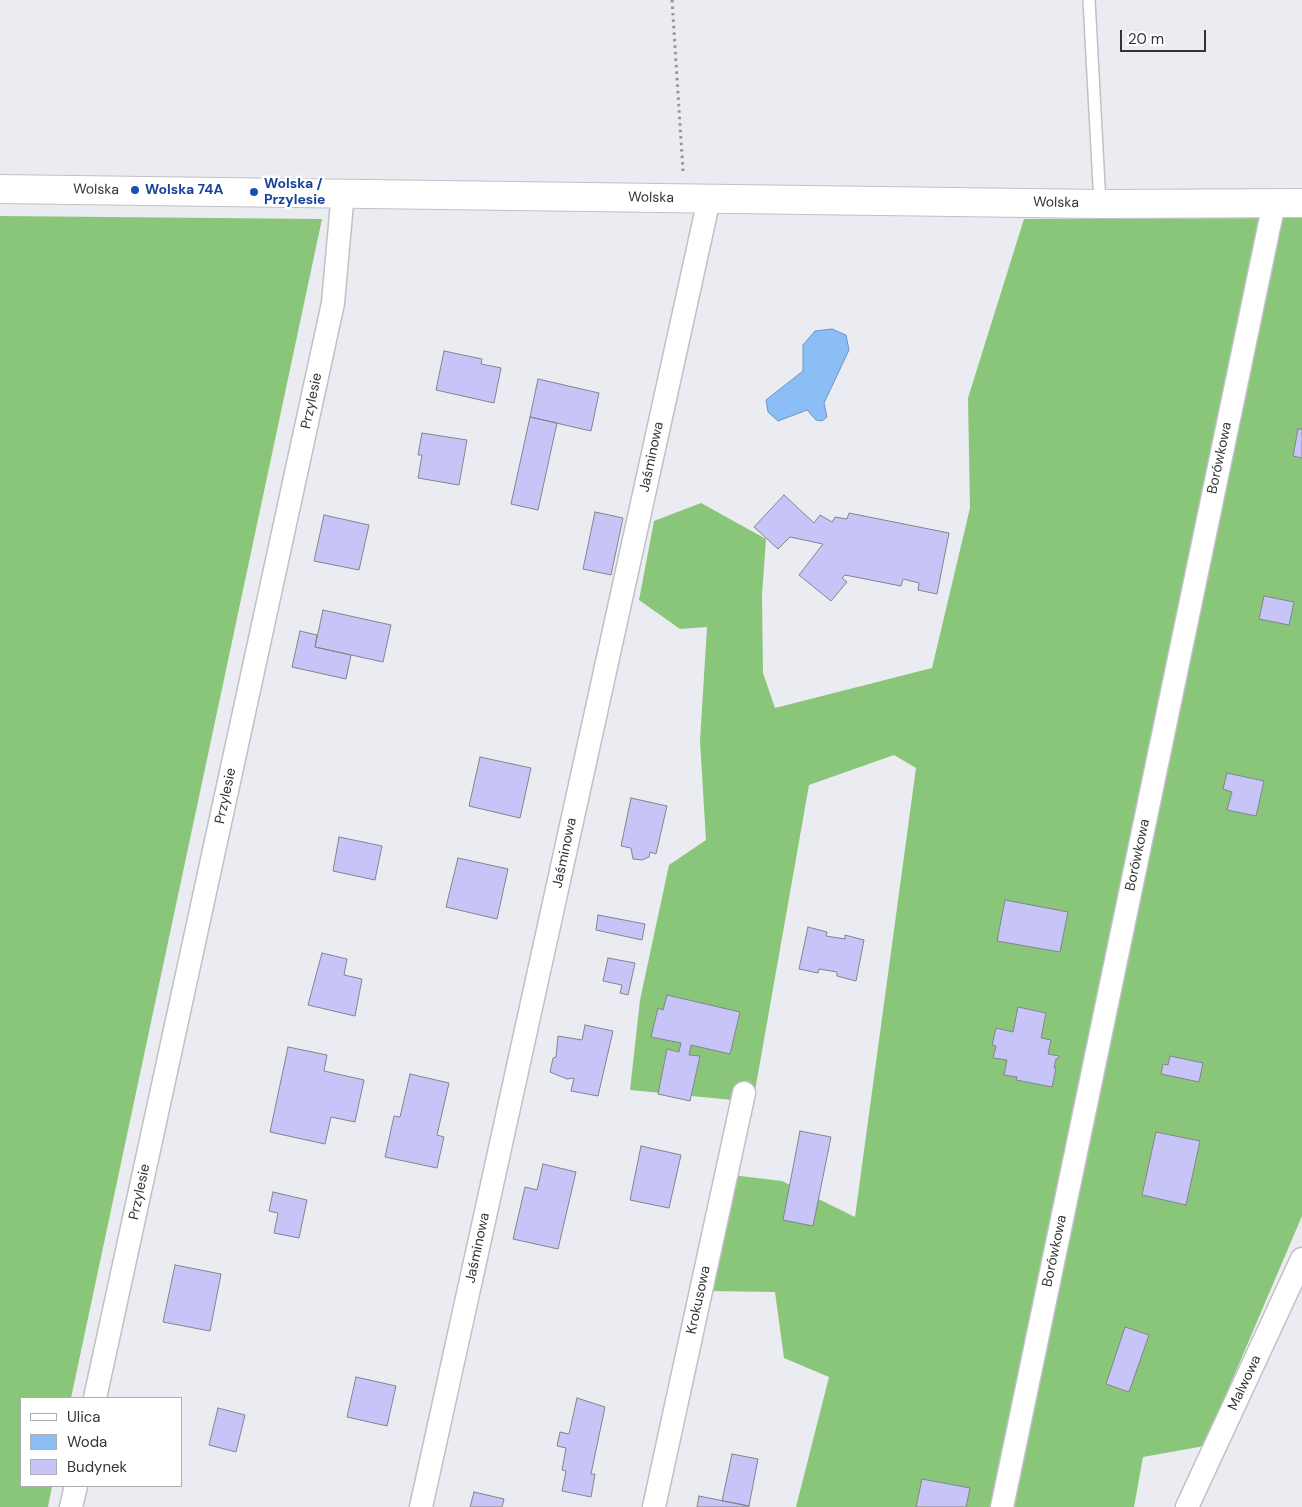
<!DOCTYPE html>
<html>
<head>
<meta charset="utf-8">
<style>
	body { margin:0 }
	#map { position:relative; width:1302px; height:1507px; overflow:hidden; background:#ebebf2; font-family:"DM Sans",sans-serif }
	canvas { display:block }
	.legend { position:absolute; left:20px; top:1397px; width:162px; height:90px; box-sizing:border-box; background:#fff; border:1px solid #adadaf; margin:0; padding:6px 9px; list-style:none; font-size:15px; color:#333336 }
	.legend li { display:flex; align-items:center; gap:10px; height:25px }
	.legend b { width:25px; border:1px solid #adadaf }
	.scale { position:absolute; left:1120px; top:30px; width:86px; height:22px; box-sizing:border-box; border:2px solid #333336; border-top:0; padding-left:6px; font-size:15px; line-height:18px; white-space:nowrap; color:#333336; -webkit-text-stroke:4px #fff; paint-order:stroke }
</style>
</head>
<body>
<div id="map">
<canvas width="1302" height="1507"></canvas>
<ul class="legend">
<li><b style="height:6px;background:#fff"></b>Ulica</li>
<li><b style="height:14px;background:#8cbef6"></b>Woda</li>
<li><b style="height:14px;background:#c7c4f8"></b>Budynek</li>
</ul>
<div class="scale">20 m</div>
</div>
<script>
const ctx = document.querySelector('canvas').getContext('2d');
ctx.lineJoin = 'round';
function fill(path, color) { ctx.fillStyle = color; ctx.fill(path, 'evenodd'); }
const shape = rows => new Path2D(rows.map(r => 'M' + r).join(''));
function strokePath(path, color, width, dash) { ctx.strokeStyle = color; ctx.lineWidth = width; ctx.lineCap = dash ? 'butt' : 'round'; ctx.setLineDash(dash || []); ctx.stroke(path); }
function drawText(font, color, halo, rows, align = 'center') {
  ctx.font = font + ' "DM Sans",sans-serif'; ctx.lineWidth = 5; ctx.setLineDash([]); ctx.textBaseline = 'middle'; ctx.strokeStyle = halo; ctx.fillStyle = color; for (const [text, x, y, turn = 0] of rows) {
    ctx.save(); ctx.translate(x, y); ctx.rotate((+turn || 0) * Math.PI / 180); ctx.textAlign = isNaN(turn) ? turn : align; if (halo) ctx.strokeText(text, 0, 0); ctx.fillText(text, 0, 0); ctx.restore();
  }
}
const forest = shape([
	[0,216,322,219,71,1398,21,1398,21,1486,52,1486,48,1507,0,1507],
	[1302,218,1302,1216,1204,1446,1143,1457,1134,1507,796,1507,829,1377,784,1358,775,1292,709,1291,724,1174,782,1181,855,1217,916,768,894,755,809,785,753,1102,630,1090,640,1000,669,865,706,840,700,741,707,627,680,629,639,600,654,521,701,503,766,539,762,595,763,673,775,708,932,668,970,508,968,398,1024,219]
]);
const water = shape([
	[832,329,846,335,849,350,824,403,827,417,822,421,816,420,807,410,778,421,768,412,766,400,803,371,803,345,815,331,832,329]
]);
const building = shape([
	[444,351,482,359,481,364,501,368,494,403,436,390,444,351],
	[538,379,599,393,591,431,530,417,538,379],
	[530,417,557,423,538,510,511,504,530,417],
	[1298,429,1302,429,1302,458,1293,456,1298,429],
	[422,433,467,440,459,485,418,478,422,455,418,455,422,433],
	[784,495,814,523,820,515,832,522,835,517,847,519,849,513,949,533,937,594,918,590,919,583,903,579,901,586,845,575,842,578,847,582,831,601,799,575,823,544,790,537,778,549,754,527,784,495],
	[595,512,623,518,611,575,583,569,595,512],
	[324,515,369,525,359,570,314,561,324,515],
	[1264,596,1294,602,1289,625,1259,619,1264,596],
	[323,610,391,625,383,662,315,647,323,610],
	[300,631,317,635,315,647,351,655,346,679,292,667,300,631],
	[480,757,531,768,520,818,469,806,480,757],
	[1227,773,1264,781,1256,816,1227,810,1232,792,1223,789,1227,773],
	[631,798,667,806,656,854,650,852,649,857,642,860,633,859,631,848,621,846,631,798],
	[339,837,382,846,375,880,333,871,339,837],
	[458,858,508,869,497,919,446,907,458,858],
	[1005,900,1068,912,1060,952,997,941,1005,900],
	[598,915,645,924,642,940,596,930,598,915],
	[808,927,827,932,826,936,845,939,845,935,864,940,856,981,837,976,837,972,819,969,818,973,799,969,808,927],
	[322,953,347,959,344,975,362,979,355,1016,308,1005,322,953],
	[608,958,635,963,628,995,620,993,622,985,603,981,608,958],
	[667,995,740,1012,730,1054,691,1045,689,1055,700,1056,690,1101,658,1094,667,1049,679,1052,681,1043,651,1037,658,1008,663,1010,667,995],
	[1018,1007,1046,1013,1041,1038,1051,1040,1048,1054,1059,1056,1058,1059,1056,1059,1054,1068,1056,1068,1052,1087,1016,1080,1017,1077,1004,1075,1007,1060,993,1058,996,1046,992,1045,996,1028,1013,1032,1018,1007],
	[585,1025,613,1031,598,1096,571,1091,574,1078,567,1079,550,1072,553,1058,556,1057,558,1036,582,1040,585,1025],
	[288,1047,327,1055,324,1071,364,1080,355,1122,331,1117,325,1144,270,1132,288,1047],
	[1170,1056,1203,1063,1199,1082,1161,1074,1163,1064,1168,1065,1170,1056],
	[410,1074,449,1083,437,1135,444,1137,437,1168,385,1157,394,1116,400,1117,410,1074],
	[800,1131,831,1137,813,1226,783,1220,800,1131],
	[1156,1132,1200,1141,1186,1205,1142,1195,1156,1132],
	[641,1146,681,1155,669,1208,630,1200,641,1146],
	[543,1164,576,1172,558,1249,513,1239,525,1187,537,1190,543,1164],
	[273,1192,307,1200,299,1238,274,1233,278,1213,269,1211,273,1192],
	[175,1265,221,1274,210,1331,163,1322,175,1265],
	[1125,1327,1149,1335,1129,1392,1106,1384,1125,1327],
	[356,1377,396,1386,387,1426,347,1417,356,1377],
	[577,1398,605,1407,591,1474,595,1474,591,1497,562,1491,566,1471,562,1470,566,1448,557,1446,560,1432,569,1434,577,1398],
	[218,1408,245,1415,236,1452,209,1445,218,1408],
	[732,1454,758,1459,749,1506,722,1501,732,1454],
	[922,1479,970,1488,966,1507,916,1507,922,1479],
	[474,1492,504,1499,502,1507,470,1507,474,1492],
	[699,1496,749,1506,749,1507,697,1507,699,1496]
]);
const path = shape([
	[672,0,683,171]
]);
const lane = shape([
	[1089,0,1100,204]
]);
const street = shape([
	[95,1398,333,303,343,192],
	[71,1507,76,1486],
	[421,1507,709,199],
	[654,1507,744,1093],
	[1002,1507,1274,203],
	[1187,1507,1302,1259]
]);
const secondary = shape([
	[0,189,1100,204,1302,203]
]);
const markers = [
	[135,190,5,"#1a4fb4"],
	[254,192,5,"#1a4fb4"]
];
const transitNames = [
	["Wolska /",264,184],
	["Przylesie",264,200],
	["Wolska 74A",145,190]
];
const streetNames = [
	["Wolska",96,190,1],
	["Wolska",651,198,1],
	["Wolska",1056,203,1],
	["Przylesie",312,401,-78],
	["Jaśminowa",652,457,-78],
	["Borówkowa",1220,458,-78],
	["Przylesie",226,796,-78],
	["Jaśminowa",565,853,-78],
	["Borówkowa",1138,855,-78],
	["Przylesie",140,1192,-78],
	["Jaśminowa",478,1248,-78],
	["Borówkowa",1055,1251,-78],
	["Krokusowa",699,1300,-78],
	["Malwowa",1245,1383,-65]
];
fill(forest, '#8ac67a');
fill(water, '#8cbef6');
strokePath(water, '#7194bc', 1);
fill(building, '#c7c4f8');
strokePath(building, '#84848a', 1);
strokePath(lane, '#c0c0c7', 14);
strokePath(street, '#c0c0c7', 25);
strokePath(secondary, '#c0c0c7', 30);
strokePath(path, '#95959a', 3, [2.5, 4]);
strokePath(lane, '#fff', 11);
strokePath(street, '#fff', 22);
strokePath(secondary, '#fff', 28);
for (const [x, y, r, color] of markers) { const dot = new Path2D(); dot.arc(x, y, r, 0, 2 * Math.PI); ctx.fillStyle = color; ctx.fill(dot); strokePath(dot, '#fff', 2); }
drawText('bold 14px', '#164399', '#fff', transitNames, 'left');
drawText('14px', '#333336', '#fff', streetNames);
</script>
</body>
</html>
